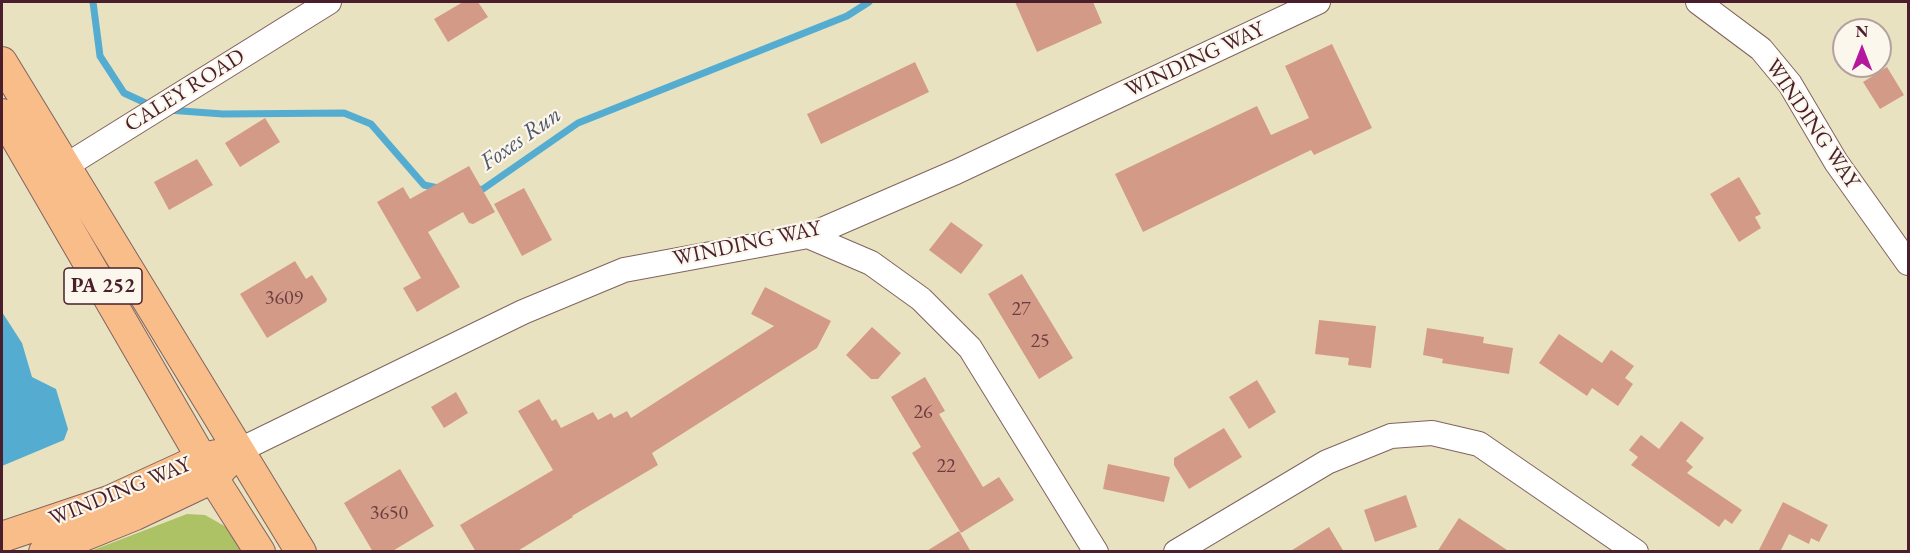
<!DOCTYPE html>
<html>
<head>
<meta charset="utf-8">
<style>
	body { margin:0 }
	#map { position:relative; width:1910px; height:553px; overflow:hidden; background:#e9e2c0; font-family:"EB Garamond",serif }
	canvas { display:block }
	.frame { position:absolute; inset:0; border:3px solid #4a1f2b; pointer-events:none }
	.north { position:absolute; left:1832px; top:18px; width:60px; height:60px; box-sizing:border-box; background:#fbf7ec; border:2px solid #b4a19f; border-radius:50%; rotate:0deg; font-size:16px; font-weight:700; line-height:24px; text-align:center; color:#4a1f2b }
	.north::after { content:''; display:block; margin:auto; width:21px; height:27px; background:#b5179e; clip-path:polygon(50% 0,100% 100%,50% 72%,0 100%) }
</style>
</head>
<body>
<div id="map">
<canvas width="1910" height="553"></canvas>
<div class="frame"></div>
<div class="north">N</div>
</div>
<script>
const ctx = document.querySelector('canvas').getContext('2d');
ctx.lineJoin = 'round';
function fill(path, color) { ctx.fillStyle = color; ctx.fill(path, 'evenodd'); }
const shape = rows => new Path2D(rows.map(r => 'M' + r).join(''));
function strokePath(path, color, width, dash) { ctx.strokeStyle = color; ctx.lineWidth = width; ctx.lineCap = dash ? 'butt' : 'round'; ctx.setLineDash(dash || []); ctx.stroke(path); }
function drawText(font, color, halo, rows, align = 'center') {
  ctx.font = font + ' "EB Garamond",serif'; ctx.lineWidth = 4.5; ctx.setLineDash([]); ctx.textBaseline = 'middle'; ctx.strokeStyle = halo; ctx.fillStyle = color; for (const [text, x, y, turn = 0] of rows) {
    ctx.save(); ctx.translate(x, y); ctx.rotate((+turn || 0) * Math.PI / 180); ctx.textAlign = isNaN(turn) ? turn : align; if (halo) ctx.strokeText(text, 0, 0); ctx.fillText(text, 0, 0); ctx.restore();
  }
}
const green = shape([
	[187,514,205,515,228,528,243,552,88,552]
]);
const water = shape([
	[2,312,22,343,32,377,56,389,68,429,64,440,2,466]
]);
const stream = shape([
	[93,2,100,56,124,93,152,106],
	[168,110,223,114,344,113,371,124,424,185,438,188],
	[473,190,483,189,578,123,847,16,869,2]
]);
const building = shape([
	[463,2,478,2,488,17,448,42,434,19],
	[1015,2,1093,2,1102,23,1037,52],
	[1332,44,1372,128,1314,155,1311,150,1143,232,1115,174,1257,106,1271,135,1309,118,1285,66],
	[915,62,929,92,821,144,807,114],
	[1887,67,1904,95,1880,109,1863,82],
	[265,118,280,142,240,167,225,143],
	[197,159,213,185,169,210,154,182],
	[469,166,495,212,473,224,469,223,463,212,428,232,460,287,417,312,403,288,421,278,377,202,403,187,410,199],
	[1739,177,1761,214,1755,217,1761,228,1739,242,1710,194],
	[524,188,552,240,522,256,494,204],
	[951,222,983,245,961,274,929,250],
	[295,261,306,279,312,275,327,299,326,302,267,338,240,294],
	[1022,274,1073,358,1039,379,988,294],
	[765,287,831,321,817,348,652,453,658,465,572,516,573,517,516,552,476,552,460,525,553,470,518,411,539,399,552,421,556,419,561,428,593,412,598,420,611,413,614,418,627,411,631,418,774,326,751,314],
	[1319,320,1376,326,1371,368,1348,365,1349,358,1315,354],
	[872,327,901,353,878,379,871,379,846,355],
	[1427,328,1484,337,1483,343,1513,348,1509,374,1442,363,1443,359,1423,355],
	[1559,334,1602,363,1611,350,1634,366,1625,378,1633,384,1618,406,1592,388,1587,396,1539,363],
	[925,377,945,411,939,414,983,487,999,477,1014,500,961,533,912,453,921,447,891,397],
	[1257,380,1276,412,1249,429,1229,397],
	[456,392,468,413,444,428,431,407],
	[1681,421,1704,438,1686,461,1693,467,1687,473,1742,510,1732,524,1725,519,1719,527,1631,465,1638,457,1629,450,1641,435,1659,449],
	[1224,428,1242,457,1189,489,1174,465,1174,458],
	[1108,464,1170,477,1164,502,1103,489],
	[400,469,434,526,391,552,373,552,344,503],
	[1406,495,1417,527,1375,542,1364,510],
	[1783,502,1828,525,1819,542,1811,538,1809,544,1789,534,1780,552,1758,552],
	[1459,518,1510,552,1437,552],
	[1329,527,1344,552,1289,552],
	[959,531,971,552,925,552]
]);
const minor = shape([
	[1698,2,1761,49,1790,84,1836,162,1908,263],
	[51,175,329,2],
	[808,236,871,263,921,299,970,348,1096,552],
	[240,450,523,312,624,270,808,236,956,172,1318,2],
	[1176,552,1327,462,1391,436,1432,433,1479,444,1636,552]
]);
const major = shape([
	[2,62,301,552],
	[2,114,213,478,260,552],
	[2,537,109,501,203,458,222,454],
	[44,552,135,515,213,478,227,463]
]);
const numberNames = [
	["3609",284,299],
	["27",1021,310],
	["25",1040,342],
	["26",923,413],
	["22",946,467],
	["3650",389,514]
];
const shields = [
	[103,286,78]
];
const shieldNames = [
	["PA 252",103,286]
];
const streetNames = [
	["WINDING WAY",1195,60,-25],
	["CALEY ROAD",185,91,-32],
	["WINDING WAY",1812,124,56],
	["WINDING WAY",747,244,-12],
	["WINDING WAY",120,492,-22]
];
const waterNames = [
	["Foxes Run",521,139,-35]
];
fill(green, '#adc165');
fill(water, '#54acd1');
strokePath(stream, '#54acd1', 7);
fill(building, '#d49a88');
strokePath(minor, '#82635f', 26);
strokePath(major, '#82635f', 32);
strokePath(minor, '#fff', 24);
strokePath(major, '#f8bd89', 30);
drawText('20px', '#6c3e42', null, numberNames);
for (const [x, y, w] of shields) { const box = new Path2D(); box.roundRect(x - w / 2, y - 18, w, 36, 4.5); ctx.fillStyle = '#fbf7ec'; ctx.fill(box); strokePath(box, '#4a1f2b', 1.5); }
drawText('bold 21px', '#4a1f2b', null, shieldNames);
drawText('22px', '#4a1f2b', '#fbf7ec', streetNames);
drawText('italic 24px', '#4e576d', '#fbf7ec', waterNames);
</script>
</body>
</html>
